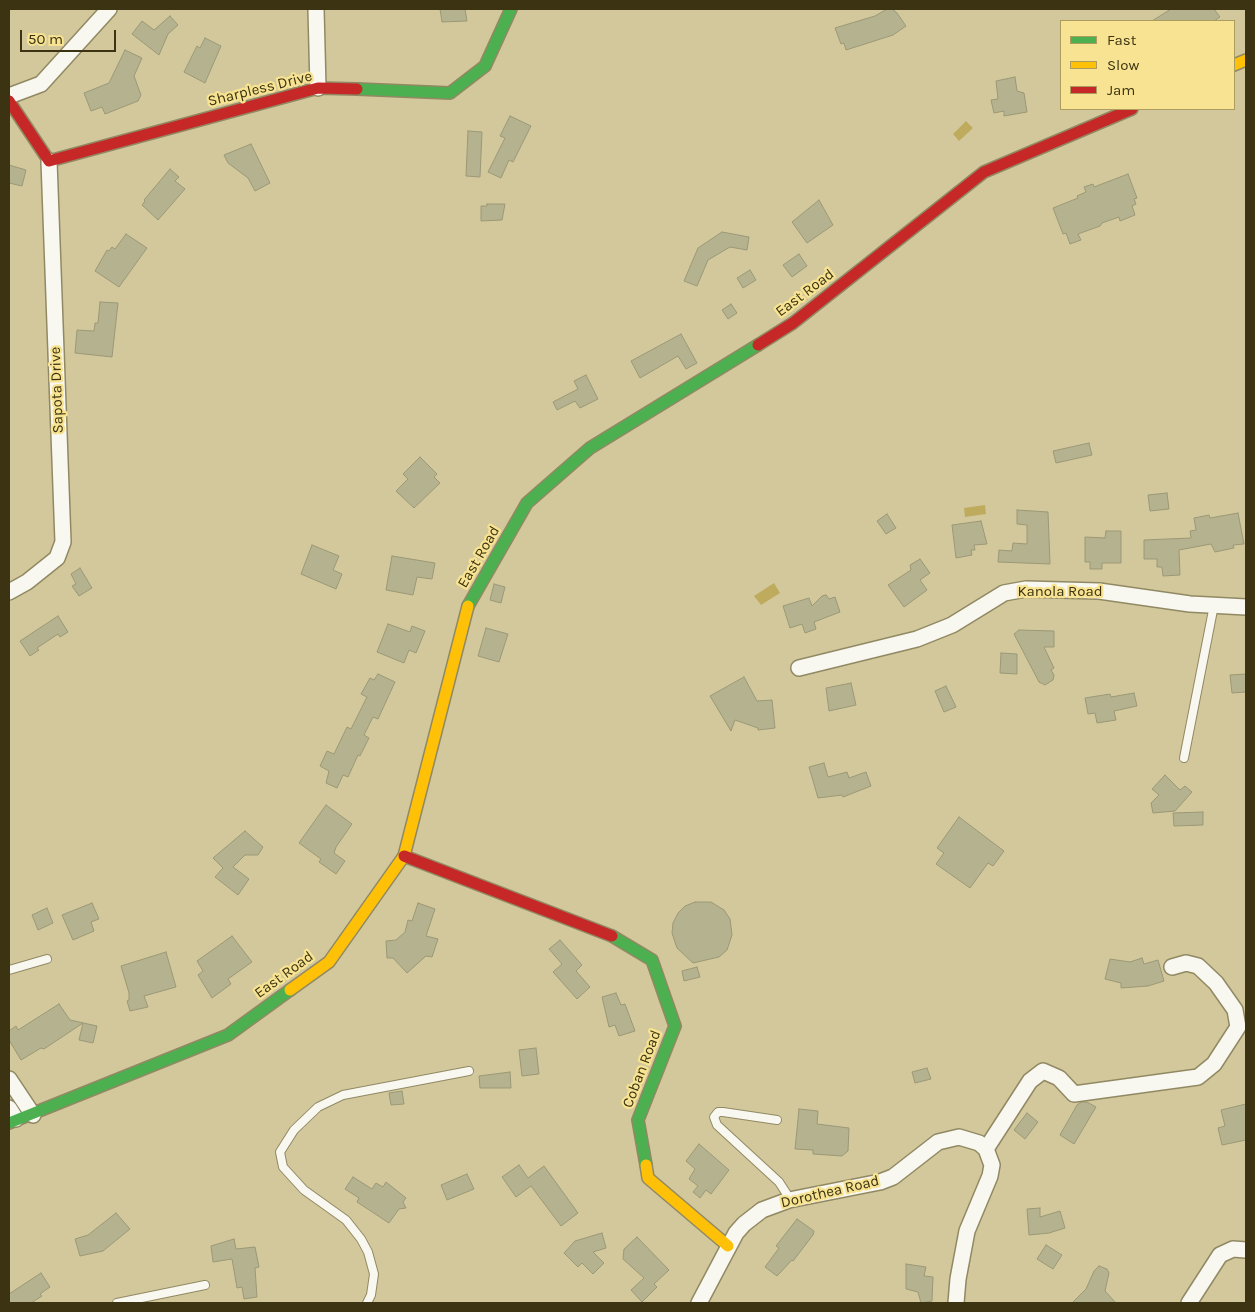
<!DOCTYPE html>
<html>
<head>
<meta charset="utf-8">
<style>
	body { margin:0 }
	#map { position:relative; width:1255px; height:1312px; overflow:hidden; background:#d3c89c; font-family:Karla,sans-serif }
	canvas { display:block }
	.frame { position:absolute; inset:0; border:10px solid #3b3311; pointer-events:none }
	.legend { position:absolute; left:1060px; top:20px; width:175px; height:90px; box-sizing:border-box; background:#f7e391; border:1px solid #ac9d5e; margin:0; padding:6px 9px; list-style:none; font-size:15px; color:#3b3311 }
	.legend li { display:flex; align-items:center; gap:10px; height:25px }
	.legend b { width:25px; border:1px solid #ac9d5e }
	.scale { position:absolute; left:20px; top:30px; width:96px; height:22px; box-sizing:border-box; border:2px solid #3b3311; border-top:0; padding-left:6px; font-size:15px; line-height:18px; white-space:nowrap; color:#3b3311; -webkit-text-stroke:4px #f7e391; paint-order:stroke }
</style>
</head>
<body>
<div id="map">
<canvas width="1255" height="1312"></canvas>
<div class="frame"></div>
<ul class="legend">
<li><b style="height:6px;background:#4caf50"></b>Fast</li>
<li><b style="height:6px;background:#ffc107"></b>Slow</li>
<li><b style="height:6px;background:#c62828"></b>Jam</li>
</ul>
<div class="scale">50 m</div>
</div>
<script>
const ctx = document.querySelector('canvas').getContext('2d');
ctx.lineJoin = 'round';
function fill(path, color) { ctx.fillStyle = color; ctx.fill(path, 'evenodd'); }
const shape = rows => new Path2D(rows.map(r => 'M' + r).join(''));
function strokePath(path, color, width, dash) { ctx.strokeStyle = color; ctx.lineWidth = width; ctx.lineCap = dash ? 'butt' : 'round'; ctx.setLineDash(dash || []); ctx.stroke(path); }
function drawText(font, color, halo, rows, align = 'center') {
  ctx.font = font + ' Karla,sans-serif'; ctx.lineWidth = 4.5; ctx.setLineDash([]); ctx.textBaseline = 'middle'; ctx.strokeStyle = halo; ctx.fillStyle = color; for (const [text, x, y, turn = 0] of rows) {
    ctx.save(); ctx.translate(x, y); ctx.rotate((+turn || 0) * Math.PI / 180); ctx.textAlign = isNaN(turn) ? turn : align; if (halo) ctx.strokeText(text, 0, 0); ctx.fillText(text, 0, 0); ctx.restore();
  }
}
const water = shape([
	[966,121,973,128,959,141,953,134],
	[985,505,986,514,965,517,964,508],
	[774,583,780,593,761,605,754,596]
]);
const building = shape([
	[440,9,465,9,467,21,442,22,440,9],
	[887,9,892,9,897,13,906,26,893,35,846,50,844,43,841,44,835,28,875,16,887,9],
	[1171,9,1214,9,1220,17,1214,21,1152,21,1171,9],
	[170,16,178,25,168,34,159,55,132,34,142,21,154,30,170,16],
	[205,38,221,46,205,83,184,72,197,46,200,48,205,38],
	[125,50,142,58,134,76,141,95,138,101,105,114,102,107,91,111,84,93,109,83,125,50],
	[1015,77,1017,91,1024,93,1027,112,1004,116,1004,111,994,113,991,100,998,99,996,81,1015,77],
	[510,116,531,126,513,162,509,160,501,178,488,172,505,138,500,136,510,116],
	[468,131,482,132,480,177,466,176,468,131],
	[251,144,270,183,255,191,248,178,228,163,224,155,251,144],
	[9,165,26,170,22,186,9,183,9,165],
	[170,169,179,177,175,181,185,189,158,220,142,205,145,201,144,200,170,169],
	[1128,174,1137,198,1134,199,1136,204,1132,206,1135,215,1120,221,1119,217,1102,223,1100,226,1078,234,1081,240,1070,244,1066,233,1063,234,1053,208,1078,198,1077,196,1086,192,1084,187,1093,184,1094,187,1128,174],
	[819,200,833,225,807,243,792,222,819,200],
	[487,204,505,204,502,220,481,221,481,206,487,206,487,204],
	[722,232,749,237,747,250,730,247,708,260,697,286,684,281,698,248,722,232],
	[126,234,147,248,119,287,95,271,107,250,109,251,112,247,115,249,126,234],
	[799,254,807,266,792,277,783,265,799,254],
	[750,270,756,280,743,288,737,278,750,270],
	[100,302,118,303,112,357,75,353,77,330,94,331,95,323,98,323,100,302],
	[731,304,737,313,728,319,722,310,731,304],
	[681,334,697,363,686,369,678,356,640,378,631,361,681,334],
	[586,375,598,399,580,408,575,401,557,410,553,402,578,389,574,381,586,375],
	[1089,443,1092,455,1056,463,1053,451,1089,443],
	[420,457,437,474,434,477,440,483,414,508,396,491,408,479,403,474,420,457],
	[1167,493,1169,509,1150,511,1148,495,1167,493],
	[1017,510,1048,512,1050,564,998,562,999,550,1012,551,1013,543,1027,544,1027,525,1017,524,1017,510],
	[1238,513,1244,544,1233,545,1234,548,1215,552,1211,544,1179,550,1180,575,1163,576,1162,567,1157,567,1157,559,1144,559,1144,540,1191,538,1190,531,1196,530,1194,518,1209,515,1210,518,1238,513],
	[887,514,896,528,886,534,877,521,887,514],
	[981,521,987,544,974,545,975,550,971,550,972,555,956,558,952,525,981,521],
	[1106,531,1121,531,1121,563,1102,563,1102,569,1090,569,1090,562,1085,562,1085,537,1105,538,1106,531],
	[312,545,339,556,333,570,342,574,336,589,301,574,312,545],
	[392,556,435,563,432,579,417,577,413,595,386,590,392,556],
	[920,559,930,573,920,580,927,590,904,607,888,585,911,570,910,565,920,559],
	[80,568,92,588,79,596,72,586,76,584,71,574,80,568],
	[494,584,505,587,501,603,490,600,494,584],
	[826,595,829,599,835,597,840,612,814,622,816,629,805,633,802,624,790,628,783,606,809,598,812,606,822,596,826,595],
	[58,616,68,632,60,637,58,634,37,648,39,650,30,656,20,641,58,616],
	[388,624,410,632,412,626,425,631,416,653,409,650,404,663,377,652,388,624],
	[486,628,508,634,499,662,478,656,486,628],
	[1019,630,1054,631,1054,647,1044,647,1054,668,1051,670,1054,675,1053,680,1045,685,1039,682,1014,634,1019,630],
	[1001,653,1017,654,1017,674,1000,673,1001,653],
	[378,674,395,682,378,719,373,717,364,735,369,738,360,756,358,755,348,777,343,775,337,788,326,783,329,771,320,766,327,751,334,754,347,727,351,729,367,697,361,694,370,678,374,680,378,674],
	[1246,674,1246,692,1232,693,1230,675,1246,674],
	[744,677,757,701,772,700,775,728,758,730,758,728,735,720,731,731,710,696,744,677],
	[851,683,856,705,829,711,826,688,851,683],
	[946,686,956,707,944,712,935,691,946,686],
	[1134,693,1137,706,1114,711,1116,720,1097,723,1095,713,1088,714,1085,698,1110,694,1111,697,1134,693],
	[824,763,828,777,847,772,849,778,866,772,871,786,843,797,842,795,818,798,809,767,824,763],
	[1165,775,1180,790,1185,786,1192,792,1175,811,1153,813,1151,803,1159,795,1152,789,1165,775],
	[326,805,352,824,336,847,334,853,345,861,336,874,319,862,321,859,299,843,326,805],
	[1203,812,1203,825,1174,826,1173,813,1203,812],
	[959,817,1004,851,993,866,988,863,970,888,936,864,944,853,937,848,959,817],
	[245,831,263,847,258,855,245,855,233,867,249,879,238,895,215,877,223,868,213,858,245,831],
	[695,902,711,902,724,910,730,919,732,935,727,950,719,957,693,963,677,948,672,933,673,923,678,913,685,906,695,902],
	[92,903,99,919,91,922,94,931,73,940,62,915,92,903],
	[418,903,435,909,426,936,438,939,432,957,426,956,407,973,393,958,387,958,386,941,396,940,405,932,408,920,412,921,418,903],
	[47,908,53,923,38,930,32,915,47,908],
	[232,936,252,962,228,979,231,984,212,998,198,975,203,971,197,961,232,936],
	[560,940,582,965,576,971,590,987,577,999,553,972,562,964,549,949,560,940],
	[166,952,176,987,144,996,148,1007,130,1011,127,1001,129,1000,129,993,121,966,166,952],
	[1142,958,1144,964,1158,960,1164,981,1148,986,1121,988,1121,983,1105,979,1110,959,1130,962,1142,958],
	[697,967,700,977,684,981,682,971,697,967],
	[616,993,621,1005,625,1004,635,1031,619,1036,615,1025,609,1027,602,997,616,993],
	[59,1004,70,1020,97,1026,93,1043,79,1040,83,1023,44,1049,41,1048,21,1060,9,1040,9,1031,16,1026,18,1030,59,1004],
	[536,1048,539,1074,522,1076,519,1050,536,1048],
	[927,1068,931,1079,915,1083,912,1072,927,1068],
	[510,1072,511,1088,480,1088,479,1076,510,1072],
	[402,1091,404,1104,391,1105,389,1093,402,1091],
	[1081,1102,1087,1102,1096,1107,1074,1144,1060,1135,1077,1105,1081,1102],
	[1246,1104,1246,1140,1222,1145,1218,1128,1225,1126,1221,1110,1246,1104],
	[799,1109,818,1111,817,1124,849,1128,848,1151,842,1156,813,1154,813,1150,795,1149,799,1109],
	[1027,1113,1038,1122,1025,1139,1014,1130,1027,1113],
	[699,1144,729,1170,711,1194,706,1190,700,1198,693,1192,698,1186,689,1179,695,1169,686,1161,699,1144],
	[519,1165,528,1178,544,1166,578,1213,561,1226,531,1186,516,1197,502,1177,519,1165],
	[467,1174,474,1189,447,1200,441,1185,467,1174],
	[353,1177,372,1189,376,1183,383,1187,386,1182,406,1198,403,1202,406,1208,399,1209,389,1223,357,1202,359,1198,345,1189,353,1177],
	[1040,1208,1040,1217,1060,1211,1065,1228,1049,1233,1029,1235,1027,1209,1040,1208],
	[116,1213,130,1229,103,1251,80,1256,75,1239,88,1235,116,1213],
	[797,1219,814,1231,813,1235,793,1261,792,1260,777,1276,765,1267,779,1248,776,1246,797,1219],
	[602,1233,606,1248,593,1252,604,1263,593,1274,582,1263,578,1267,564,1253,575,1241,602,1233],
	[637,1237,669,1270,654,1284,657,1287,642,1302,631,1290,644,1278,623,1259,624,1249,637,1237],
	[234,1239,236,1249,255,1247,259,1267,255,1268,257,1297,244,1299,242,1287,237,1288,232,1259,213,1262,211,1246,234,1239],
	[1046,1245,1062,1255,1053,1269,1037,1259,1046,1245],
	[906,1264,926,1267,924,1276,933,1277,932,1301,921,1303,918,1292,906,1289,906,1264],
	[1099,1266,1107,1269,1109,1273,1105,1291,1116,1303,1072,1303,1086,1289,1094,1271,1099,1266],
	[41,1273,50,1287,40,1294,42,1296,31,1303,9,1303,9,1294,41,1273]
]);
const lane = shape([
	[1184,758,1214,605],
	[9,970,47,959],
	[777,1120,723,1112,718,1112,714,1117,717,1125,779,1182,790,1199],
	[117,1303,205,1285],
	[367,1303,371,1295,374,1274,368,1252,361,1239,346,1220,304,1190,283,1167,280,1152,294,1130,318,1107,343,1095,469,1071]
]);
const street = shape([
	[316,9,318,88],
	[9,96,41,84,109,9],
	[9,592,27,582,57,558,63,542,49,161],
	[799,668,917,639,952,625,1004,593,1026,589,1099,591,1190,604,1246,607],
	[9,1079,33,1115],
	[9,1108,16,1119],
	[986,1149,1030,1081,1043,1071,1059,1078,1074,1094,1198,1077,1214,1064,1238,1027,1235,1010,1216,983,1198,966,1186,963,1172,967],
	[699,1303,736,1233,744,1224,762,1210,789,1200,880,1182,893,1177,938,1142,959,1137,979,1143,986,1149,992,1165,990,1176,967,1231,958,1279,956,1303],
	[1189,1303,1220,1255,1233,1249,1246,1250]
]);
const fast = shape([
	[357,89,450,93,485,66,511,9],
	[468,606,527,503,590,448,758,345],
	[612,936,652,960,675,1026,638,1120,646,1165],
	[9,1123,228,1035,290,990]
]);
const slow = shape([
	[1234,65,1246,60],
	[290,990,329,962,404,856,468,606],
	[646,1165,648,1178,728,1246]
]);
const jam = shape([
	[9,101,49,161,318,88,357,89],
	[758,345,793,323,984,172,1132,109],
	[404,856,612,936]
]);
const streetNames = [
	["Sharpless Drive",260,89,-14],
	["East Road",805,293,-37],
	["Sapota Drive",57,390,-92],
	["East Road",479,557,-60],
	["Kanola Road",1060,592],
	["East Road",284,975,-36],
	["Coban Road",642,1069,-69],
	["Dorothea Road",830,1192,-13]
];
fill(water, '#beab5e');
fill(building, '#b5b28f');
strokePath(building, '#9b9876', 1);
strokePath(lane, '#918963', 10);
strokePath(street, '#918963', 18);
strokePath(fast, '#918963', 14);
strokePath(slow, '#918963', 14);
strokePath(jam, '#918963', 14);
strokePath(lane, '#f8f7f0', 8);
strokePath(street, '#f8f7f0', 15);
strokePath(fast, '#4caf50', 11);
strokePath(slow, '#ffc107', 11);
strokePath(jam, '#c62828', 11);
drawText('15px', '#3b3311', '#f7e391', streetNames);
</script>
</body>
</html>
